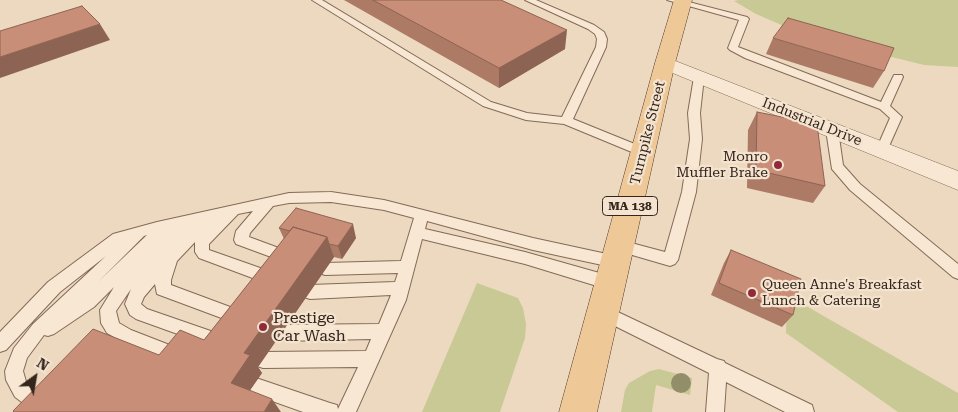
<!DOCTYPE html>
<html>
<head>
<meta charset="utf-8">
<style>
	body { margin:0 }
	#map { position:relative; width:958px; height:412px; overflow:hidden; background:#ecd9c0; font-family:"Roboto Serif",serif }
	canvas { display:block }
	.north { position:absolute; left:10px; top:352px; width:50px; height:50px; -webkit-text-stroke:4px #f4e4cf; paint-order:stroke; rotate:32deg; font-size:14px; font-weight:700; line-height:20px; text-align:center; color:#34251d }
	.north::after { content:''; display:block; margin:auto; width:18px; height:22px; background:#34251d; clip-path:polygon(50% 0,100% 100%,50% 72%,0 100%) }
</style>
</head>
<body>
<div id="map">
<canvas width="958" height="412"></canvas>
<div class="north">N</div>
</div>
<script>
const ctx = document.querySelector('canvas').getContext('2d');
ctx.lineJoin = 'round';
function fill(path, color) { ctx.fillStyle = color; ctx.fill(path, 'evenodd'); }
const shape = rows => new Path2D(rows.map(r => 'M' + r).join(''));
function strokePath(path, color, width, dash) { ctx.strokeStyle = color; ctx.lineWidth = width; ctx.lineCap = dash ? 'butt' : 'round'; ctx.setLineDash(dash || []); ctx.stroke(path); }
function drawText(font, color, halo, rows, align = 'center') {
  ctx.font = font + ' "Roboto Serif",serif'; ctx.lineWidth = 4.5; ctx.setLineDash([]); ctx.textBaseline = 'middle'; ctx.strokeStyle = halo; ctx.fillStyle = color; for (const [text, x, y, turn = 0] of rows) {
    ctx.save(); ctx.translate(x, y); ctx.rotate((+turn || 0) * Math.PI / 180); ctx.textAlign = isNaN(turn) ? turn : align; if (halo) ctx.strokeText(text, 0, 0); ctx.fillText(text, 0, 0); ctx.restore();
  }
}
const green = shape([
	[739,0,958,0,958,67,924,65,807,36,756,14,734,1],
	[477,283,518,298,523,308,526,324,525,338,500,412,422,412],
	[787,295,958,393,958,412,898,412,786,333],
	[659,369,692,378,690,395,656,385,652,412,621,412,625,390,629,383,650,371]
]);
const service = shape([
	[312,0,322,0,491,102,527,113,562,117,596,47,597,39,595,34,588,29,525,0,536,0,594,25,604,32,607,39,606,47,573,119,647,149,649,152,647,155,639,155,564,124,526,120,483,106,312,0],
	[667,0,681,0,747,17,749,19,738,47,881,102,894,75,902,75,903,77,890,106,902,117,886,153,878,153,876,150,890,118,880,109,745,58,730,50,728,48,739,20,667,0],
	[699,74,704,77,700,113,702,139,696,192,678,260,675,264,670,266,615,250,613,246,615,242,620,240,665,252,682,192,690,139,688,113,694,77,699,74],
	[832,126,838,130,843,165,860,184,958,264,958,279,953,277,850,190,832,169,826,130,832,126],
	[331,192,384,200,533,238,616,256,621,258,624,262,621,266,616,268,533,250,427,221,425,229,525,252,610,276,616,278,618,283,616,288,610,290,525,264,422,239,406,300,356,412,303,412,247,392,244,386,247,380,253,377,330,403,337,405,338,409,358,367,263,368,257,366,254,360,257,354,263,352,366,351,371,339,281,341,275,338,273,333,275,328,281,325,379,324,391,295,310,299,304,297,302,292,304,287,310,285,395,282,398,273,325,275,320,273,317,269,320,265,325,263,401,261,414,218,384,210,331,202,289,203,273,206,250,233,249,237,295,254,298,258,295,262,290,264,236,244,234,240,236,231,253,211,238,214,209,244,209,250,280,275,282,280,280,285,274,286,199,258,195,252,195,242,177,261,171,280,171,285,249,314,251,319,249,324,243,326,157,294,155,284,144,297,141,304,147,309,228,337,231,342,228,347,222,350,136,319,130,315,125,304,131,289,116,311,119,323,131,330,185,351,188,357,185,363,179,365,119,340,107,333,101,323,100,310,114,287,94,307,54,334,48,336,44,335,27,358,23,371,27,385,34,391,59,405,61,412,35,412,15,397,6,380,5,371,14,348,33,324,106,256,60,292,6,350,0,352,0,332,48,282,113,234,157,222,289,193,331,192],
	[147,235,99,281,144,236,147,235],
	[603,305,717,359,724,361,725,363,812,405,814,412,785,412,726,382,724,412,706,412,709,373,597,317,595,312,597,307,603,305]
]);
const minor = shape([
	[665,57,958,171,958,190,658,67,655,63,658,59,665,57]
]);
const primary = shape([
	[674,0,692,0,675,63,597,412,559,412,655,63,674,0]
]);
const trees = [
	[681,383]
];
const wall = shape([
	[344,0,501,0,565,49,499,88],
	[773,38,884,71,873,88,766,54],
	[757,112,825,186,813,203,747,188,748,130],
	[279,228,356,238,342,259,334,257,258,367,262,373,250,390,159,355,204,340,284,239],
	[731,250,793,315,782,327,711,295,724,263]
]);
const shadedWall = shape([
	[100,24,110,40,0,78,0,57],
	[567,30,565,49,499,88,499,68],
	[353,224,356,238,342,259,338,246],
	[327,237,334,257,258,367,262,373,244,399,231,383,244,353],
	[272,399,281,412,264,412]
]);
const building = shape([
	[373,0,501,0,567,30,499,68,373,0],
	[82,6,100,24,0,57,0,31,82,6],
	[788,18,894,48,884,71,773,38,788,18],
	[757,112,817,124,825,186,756,170,757,112],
	[296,208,353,224,338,246,329,244,327,237,293,227,290,231,279,228,296,208],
	[293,227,327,237,244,353,250,355,231,383,272,399,264,412,14,412,13,411,93,329,159,355,180,330,204,340,293,227],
	[731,250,801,279,793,315,719,283,731,250]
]);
const markers = [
	[778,165,5,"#912b39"],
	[752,293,5,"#912b39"],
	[263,327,5,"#912b39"]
];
const shields = [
	[630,206,55]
];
const shieldNames = [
	["MA 138",630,206]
];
const streetNames = [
	["Industrial Drive",812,122,22],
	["Turnpike Street",648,133,-76]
];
const poiNames = [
	["Monro",768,157],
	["Muffler Brake",768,173],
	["Queen Anne's Breakfast",762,285,"left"],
	["Lunch & Catering",762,301,"left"]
];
const nearPoinames = [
	["Prestige",273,318],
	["Car Wash",273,336]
];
fill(green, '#c9c995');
strokePath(service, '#846a59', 2);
strokePath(minor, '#846a59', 1);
strokePath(primary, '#52392d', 1);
fill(service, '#f7e7d3');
fill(minor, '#f7e7d3');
fill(primary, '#efc898');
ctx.fillStyle = '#938e6a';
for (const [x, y] of trees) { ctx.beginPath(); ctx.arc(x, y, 10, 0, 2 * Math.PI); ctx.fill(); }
fill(wall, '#ad7a66');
fill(shadedWall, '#8d6353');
fill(building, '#c98e77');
strokePath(building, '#8d6353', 1);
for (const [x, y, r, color] of markers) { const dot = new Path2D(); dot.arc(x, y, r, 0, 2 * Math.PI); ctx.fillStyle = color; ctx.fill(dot); strokePath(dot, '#f4e4cf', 2); }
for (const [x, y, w] of shields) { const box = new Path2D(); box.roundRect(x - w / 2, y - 9.5, w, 19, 4); ctx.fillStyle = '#f4e4cf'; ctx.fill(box); strokePath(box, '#34251d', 1); }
drawText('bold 12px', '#34251d', null, shieldNames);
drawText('14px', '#34251d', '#f4e4cf', streetNames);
drawText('14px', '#34251d', '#f4e4cf', poiNames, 'right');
drawText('16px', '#34251d', '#f4e4cf', nearPoinames, 'left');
</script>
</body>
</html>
